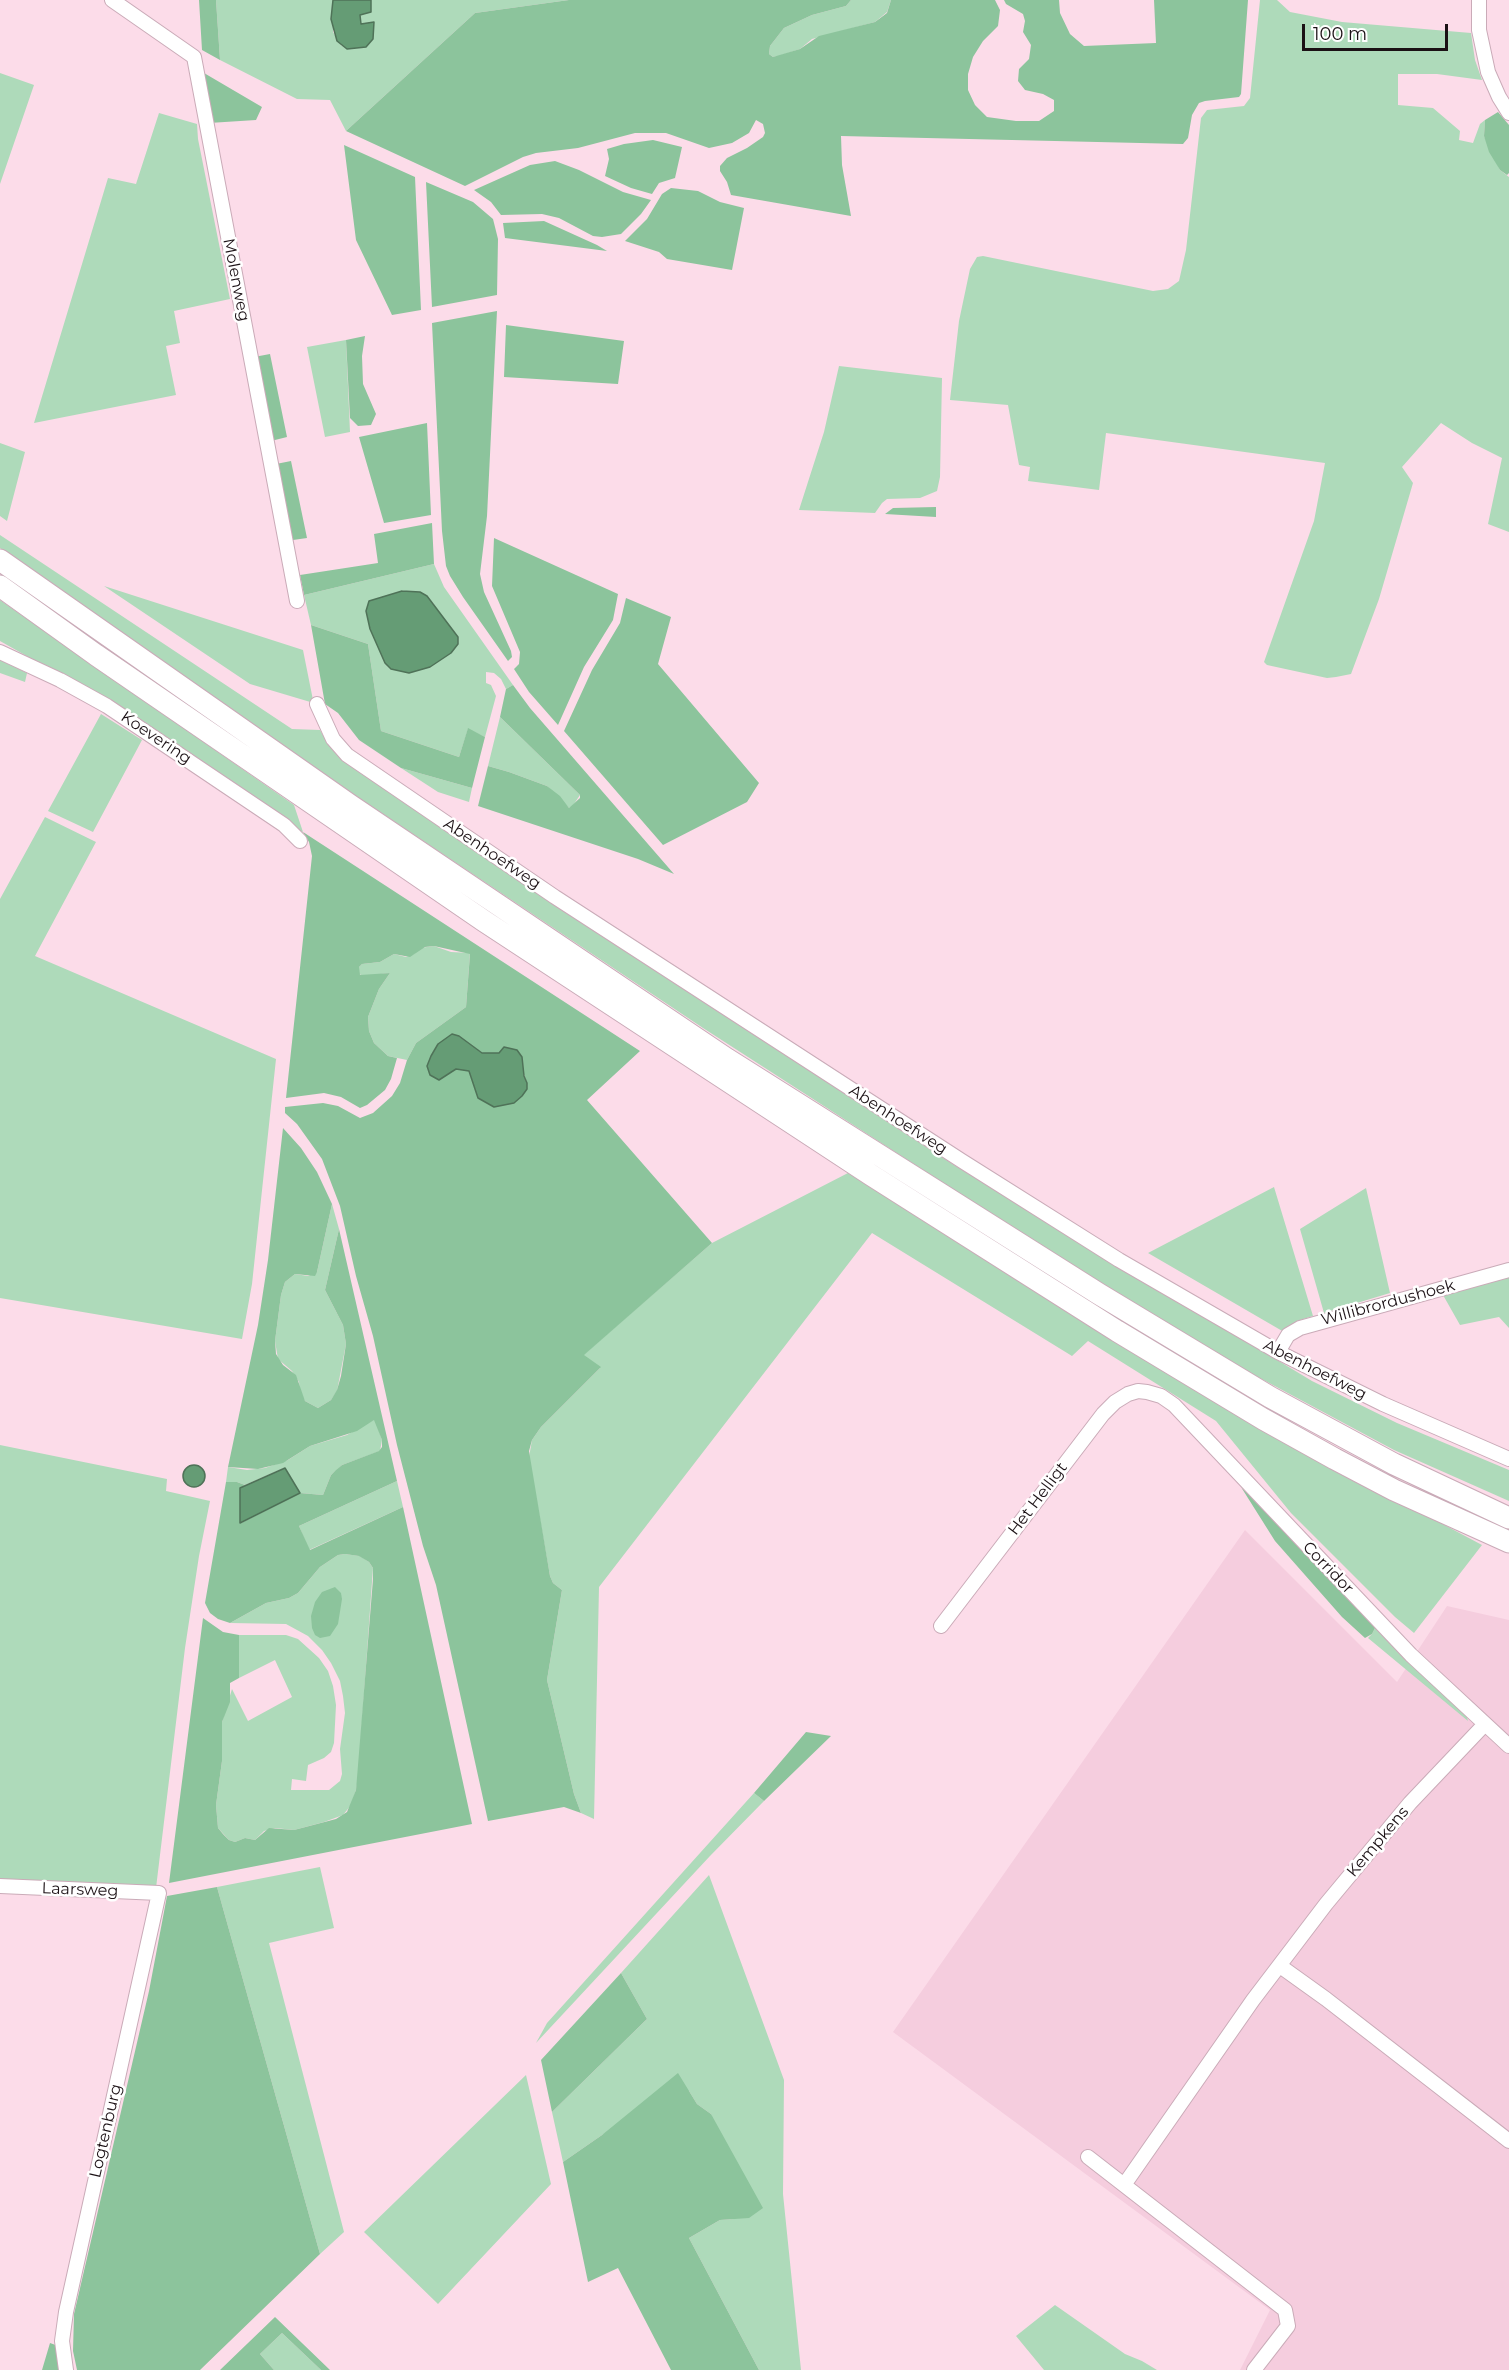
<!DOCTYPE html>
<html>
<head>
<meta charset="utf-8">
<style>
	body { margin:0 }
	#map { position:relative; width:1509px; height:2370px; overflow:hidden; background:#fcdce9; font-family:Montserrat,sans-serif }
	canvas { display:block }
	.scale { position:absolute; left:1302px; top:24px; width:146px; height:27px; box-sizing:border-box; border:3px solid #1b1115; border-top:0; padding-left:8px; font-size:18px; line-height:21px; white-space:nowrap; color:#1b1115; -webkit-text-stroke:4px #fff; paint-order:stroke }
</style>
</head>
<body>
<div id="map">
<canvas width="1509" height="2370"></canvas>
<div class="scale">100 m</div>
</div>
<script>
const ctx = document.querySelector('canvas').getContext('2d');
ctx.lineJoin = 'round';
function fill(path, color) { ctx.fillStyle = color; ctx.fill(path, 'evenodd'); }
const shape = rows => new Path2D(rows.map(r => 'M' + r).join(''));
function strokePath(path, color, width, dash) { ctx.strokeStyle = color; ctx.lineWidth = width; ctx.lineCap = dash ? 'butt' : 'round'; ctx.setLineDash(dash || []); ctx.stroke(path); }
function drawText(font, color, halo, rows, align = 'center') {
  ctx.font = font + ' Montserrat,sans-serif'; ctx.lineWidth = 5; ctx.setLineDash([]); ctx.textBaseline = 'middle'; ctx.strokeStyle = halo; ctx.fillStyle = color; for (const [text, x, y, turn = 0] of rows) {
    ctx.save(); ctx.translate(x, y); ctx.rotate((+turn || 0) * Math.PI / 180); ctx.textAlign = isNaN(turn) ? turn : align; if (halo) ctx.strokeText(text, 0, 0); ctx.fillText(text, 0, 0); ctx.restore();
  }
}
const built = shape([
	[1245,1530,1397,1682,1447,1606,1509,1620,1509,2370,1240,2370,1270,2310,893,2032]
]);
const green = shape([
	[216,0,333,0,333,32,342,46,374,22,361,24,360,15,371,12,371,0,569,0,475,13,346,131,330,100,297,99,220,60],
	[851,0,891,0,887,12,875,22,812,39,800,49,779,56,773,57,769,54,770,46,784,28,812,15,846,6],
	[1260,0,1277,0,1290,12,1342,22,1471,33,1475,60,1482,80,1437,74,1398,74,1398,105,1433,108,1460,131,1459,140,1473,143,1480,124,1485,120,1484,136,1500,170,1509,177,1509,532,1488,524,1502,458,1472,443,1441,423,1402,467,1413,483,1379,599,1351,674,1336,677,1327,678,1267,665,1264,662,1314,521,1325,463,1106,433,1099,490,1028,481,1030,467,1019,465,1008,405,950,400,959,321,970,269,977,257,983,256,1153,291,1168,289,1179,281,1186,250,1201,118,1207,110,1244,106,1250,98],
	[0,73,34,85,0,184],
	[159,113,197,124,198,139,230,299,174,311,180,343,166,346,176,395,34,423,108,178,136,184],
	[346,340,350,432,325,437,307,347],
	[839,366,942,378,940,477,937,491,920,498,887,499,882,503,875,513,799,510,824,432],
	[0,443,25,452,7,521,0,516],
	[0,535,292,729,320,730,327,742,552,902,954,1165,1312,1381,1397,1423,1509,1470,1509,1501,1394,1450,1243,1369,1064,1261,703,1028,341,786,0,548],
	[434,564,444,587,513,685,506,689,501,679,494,673,486,672,486,683,491,685,496,696,485,737,468,729,459,757,381,731,368,644,311,625,304,595],
	[402,591,420,592,434,604,430,667,409,673,391,669,385,663,370,629,366,611,369,601],
	[104,586,303,650,313,700,317,704,250,684],
	[0,600,294,805,303,832,284,825,142,721,0,641],
	[0,660,27,673,25,682,0,673],
	[101,714,142,740,93,832,48,811],
	[500,717,580,795,572,807,569,808,547,786,509,772,488,766],
	[401,768,472,788,469,802,438,792],
	[45,817,96,842,35,956,276,1059,252,1284,242,1339,0,1298,0,899],
	[434,946,451,952,470,953,466,1007,416,1043,407,1060,388,1056,374,1043,369,1031,368,1017,379,989,390,973,363,976,359,974,359,967,362,964,380,962,394,954,406,957,414,954,420,948],
	[848,1173,1091,1322,1240,1416,1482,1545,1414,1633,1395,1617,1291,1513,1216,1421,1088,1341,1072,1356,872,1233,599,1587,594,1819,581,1813,574,1794,547,1680,562,1590,553,1583,550,1576,529,1457,532,1440,541,1427,600,1368,583,1355,712,1243],
	[1274,1187,1313,1316,1297,1321,1284,1332,1148,1253],
	[1366,1188,1390,1293,1324,1313,1300,1229],
	[332,1204,339,1229,325,1290,343,1325,346,1344,337,1391,331,1400,318,1408,305,1401,300,1392,299,1382,292,1371,278,1359,275,1341,281,1295,285,1282,295,1274,308,1276,317,1272],
	[1509,1277,1509,1328,1499,1317,1460,1325,1443,1295],
	[375,1419,382,1440,380,1451,342,1465,331,1475,323,1495,300,1493,284,1468,245,1485,237,1482,226,1482,228,1467,247,1470,265,1468,288,1460,310,1446,347,1435],
	[0,1445,167,1479,166,1491,210,1501,199,1556,185,1648,156,1888,0,1880],
	[397,1481,403,1507,309,1550,299,1526],
	[345,1554,360,1556,369,1562,373,1568,358,1778,356,1790,351,1805,343,1815,324,1822,294,1830,275,1828,264,1831,255,1840,245,1838,235,1842,229,1840,218,1828,216,1805,222,1761,222,1722,232,1689,248,1721,292,1697,275,1660,239,1678,239,1635,286,1635,298,1639,319,1658,328,1671,333,1686,336,1705,334,1743,331,1752,324,1758,308,1765,306,1781,292,1779,291,1790,329,1790,340,1781,342,1774,340,1749,345,1713,343,1696,340,1681,331,1663,322,1650,308,1636,286,1624,230,1623,266,1603,289,1598,298,1593,320,1567,338,1555],
	[1376,1626,1466,1714,1468,1721,1368,1638,1372,1634],
	[754,1793,764,1801,710,1856,536,2043,547,2023],
	[320,1867,334,1928,269,1943,344,2232,320,2254,217,1887],
	[709,1875,784,2080,783,2194,801,2370,759,2370,689,2238,720,2220,734,2219,711,2114,697,2104,689,2091,602,2135,563,2162,552,2112,647,2019,621,1973],
	[526,2075,551,2184,438,2304,364,2232],
	[1055,2305,1125,2354,1142,2361,1157,2370,1044,2370,1016,2336],
	[282,2333,321,2370,274,2370,260,2354]
]);
const forest = shape([
	[199,0,216,0,220,60,202,50],
	[569,0,851,0,846,6,812,15,784,28,770,46,769,54,773,57,800,49,819,36,875,22,887,13,891,0,995,0,1000,10,998,26,983,41,973,57,968,74,968,90,975,105,987,117,1016,121,1039,121,1054,111,1054,100,1043,94,1025,90,1018,81,1019,69,1029,59,1031,45,1023,32,1025,21,1023,14,1006,4,1004,0,1059,0,1060,13,1070,34,1084,46,1156,43,1154,0,1248,0,1241,94,1239,97,1205,101,1199,103,1192,115,1188,138,1183,144,841,136,842,165,851,216,731,195,727,182,720,171,720,166,727,158,747,148,763,137,765,133,763,124,756,120,749,133,732,143,709,148,666,133,635,133,578,148,536,153,523,157,465,186,346,131,475,13],
	[204,73,262,107,256,120,209,123],
	[1498,112,1509,125,1509,173,1507,175,1500,170,1489,152,1484,136,1485,120],
	[653,140,682,147,675,178,659,183,652,194,631,188,605,176,609,159,607,149,624,144],
	[344,145,415,177,421,310,392,315,356,240],
	[555,161,579,170,623,192,651,200,641,214,621,234,602,237,593,236,559,218,542,214,501,215,491,202,474,190,530,165],
	[426,182,473,202,493,219,498,239,497,295,432,307],
	[671,188,698,191,720,202,744,208,732,270,667,259,659,252,625,241,647,219,662,194],
	[544,221,597,245,607,251,505,238,503,223],
	[497,311,487,516,480,574,484,592,511,651,512,657,508,661,463,597,450,576,446,566,442,531,432,323],
	[506,325,624,341,618,384,504,377],
	[365,336,362,356,363,384,376,414,371,425,358,426,350,418,346,340],
	[270,354,287,437,271,441,254,357],
	[427,423,431,515,384,523,359,437],
	[291,461,307,538,293,540,276,464],
	[936,507,936,517,885,514,893,508],
	[432,523,434,564,304,595,300,575,378,563,374,534],
	[494,538,618,594,613,620,584,667,558,725,529,692,514,669,519,664,520,652,492,586],
	[626,598,671,617,658,664,759,783,747,802,663,845,564,731,592,670,620,623],
	[311,625,368,644,381,731,459,757,468,728,485,737,472,788,401,768,359,740,338,713,325,704],
	[513,685,530,708,674,874,638,859,478,806,488,766,509,772,547,786,560,796,569,808,580,798,580,795,500,717,506,689],
	[303,832,640,1051,587,1100,712,1243,584,1355,601,1367,541,1427,532,1440,529,1451,550,1576,553,1583,562,1590,547,1680,574,1794,581,1813,564,1807,488,1821,436,1585,423,1546,397,1445,373,1336,356,1276,340,1206,322,1159,297,1124,285,1113,285,1107,323,1103,338,1106,360,1118,373,1113,392,1096,400,1083,407,1060,416,1043,466,1007,470,954,434,946,425,947,410,957,394,954,380,962,362,964,359,967,360,975,390,973,379,989,368,1017,369,1031,374,1043,388,1056,397,1058,391,1079,385,1090,367,1105,360,1108,341,1097,324,1093,286,1098,312,856,309,842],
	[467,1042,482,1053,499,1053,522,1069,527,1083,494,1107,478,1098,469,1071,456,1069,439,1080],
	[283,1128,301,1148,317,1172,332,1204,317,1272,315,1276,295,1274,285,1282,281,1295,275,1341,276,1354,283,1365,296,1375,305,1401,318,1408,331,1400,337,1390,341,1376,346,1344,343,1325,325,1290,339,1229,397,1481,299,1526,310,1550,403,1507,472,1824,169,1883,203,1618,223,1632,239,1635,239,1678,230,1683,230,1702,222,1722,222,1761,216,1805,218,1828,223,1834,229,1840,235,1842,245,1838,255,1840,269,1828,294,1830,336,1819,347,1812,356,1790,373,1579,373,1568,369,1562,359,1556,345,1554,338,1555,320,1567,298,1593,289,1598,266,1603,230,1623,218,1619,210,1613,205,1603,226,1482,237,1482,245,1485,240,1488,241,1523,300,1493,323,1495,331,1475,336,1470,342,1465,379,1451,382,1447,382,1440,374,1420,357,1431,310,1446,283,1463,258,1469,228,1467,258,1325,268,1260],
	[1241,1487,1376,1626,1372,1634,1365,1638,1342,1617,1275,1541],
	[335,1587,341,1593,342,1599,338,1624,330,1636,320,1638,315,1635,312,1628,311,1616,315,1602,322,1592],
	[806,1732,831,1736,764,1801,754,1793],
	[217,1887,320,2254,200,2370,77,2370,73,2351,74,2314,149,1991,167,1896],
	[621,1973,647,2019,552,2112,541,2060],
	[678,2073,697,2104,711,2114,763,2208,749,2218,720,2220,689,2238,759,2370,671,2370,618,2268,588,2282,563,2162,602,2135],
	[275,2317,330,2370,321,2370,282,2333,260,2354,274,2370,220,2370],
	[50,2343,61,2347,66,2370,42,2370]
]);
const water = shape([
	[333,0,371,0,371,12,360,15,361,24,374,22,373,39,366,47,347,49,337,41,331,19,333,0],
	[402,591,420,592,427,596,458,637,458,644,451,653,430,667,409,673,391,669,385,663,370,629,366,611,369,601,402,591],
	[452,1034,459,1036,482,1053,499,1053,504,1047,517,1050,522,1057,524,1076,527,1083,527,1089,522,1096,514,1103,494,1107,478,1098,469,1071,456,1069,439,1080,430,1075,427,1066,431,1056,438,1044,452,1034],
	'183 1476a11 11 0 1 1 22 0a11 11 0 1 1-22 0Z',
	[285,1468,300,1493,240,1523,240,1488,285,1468]
]);
const minor = shape([
	[112,0,194,57,297,601],
	[1479,0,1479,30,1488,72,1499,97,1509,113],
	[0,652,60,680,107,706,284,825,300,841],
	[317,704,333,739,347,755,555,897,962,1161,1119,1260,1278,1352,1383,1404,1509,1459],
	[1278,1352,1288,1335,1300,1328,1509,1270],
	[941,1626,1103,1414,1115,1402,1128,1394,1138,1391,1147,1392,1161,1396,1174,1405,1411,1655,1509,1746],
	[0,1886,159,1893,66,2312,62,2341,66,2370],
	[1280,1966,1326,1999,1509,2141],
	[1088,2157,1285,2310,1288,2326,1254,2370],
	[1124,2185,1253,2000,1326,1904,1410,1803,1485,1724]
]);
const highway = shape([
	[0,560,350,805,727,1059,1099,1294,1270,1397,1394,1464,1509,1518],
	[0,586,96,655,484,921,871,1175,1117,1331,1263,1419,1335,1459,1394,1490,1509,1542]
]);
const streetNames = [
	["Molenweg",236,280,79],
	["Koevering",156,738,34],
	["Abenhoefweg",492,854,34],
	["Abenhoefweg",898,1120,33],
	["Willibrordushoek",1388,1303,-15],
	["Abenhoefweg",1315,1370,27],
	["Het Helligt",1038,1499,-53],
	["Corridor",1328,1568,46],
	["Kempkens",1378,1842,-50],
	["Laarsweg",80,1890,2],
	["Logtenburg",106,2131,-77]
];
fill(built, '#f5cdde');
fill(green, '#aedaba');
fill(forest, '#8cc49c');
fill(water, '#659c75');
strokePath(water, '#4f7258', 1.5);
strokePath(minor, '#caabb8', 16);
strokePath(highway, '#caabb8', 23);
strokePath(minor, '#fff', 14);
strokePath(highway, '#fff', 21);
drawText('16px', '#1b1115', '#fff', streetNames);
</script>
</body>
</html>
